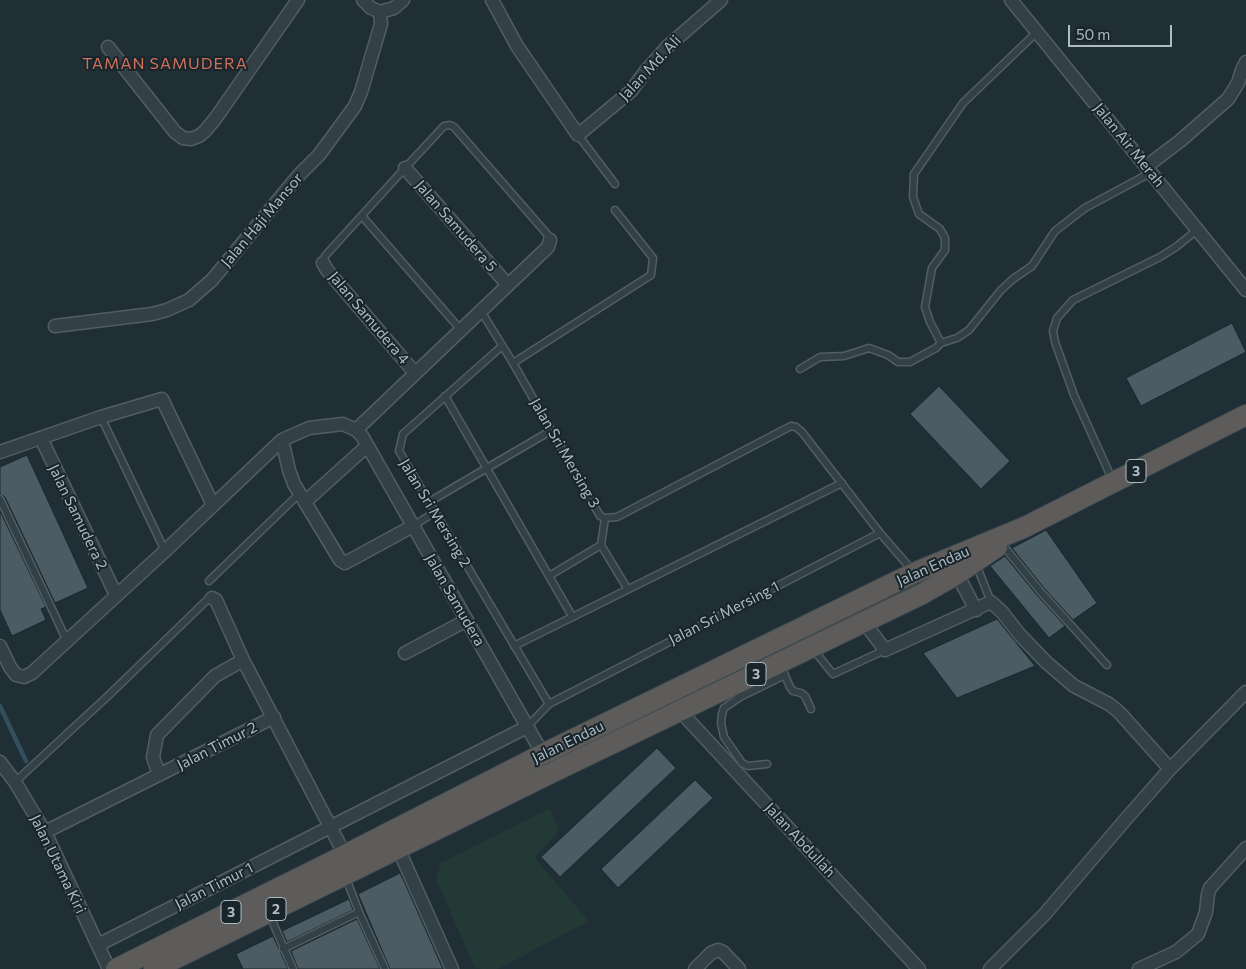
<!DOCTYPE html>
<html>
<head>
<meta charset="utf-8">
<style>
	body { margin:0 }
	#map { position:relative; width:1246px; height:969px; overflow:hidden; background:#202e36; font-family:Commissioner,sans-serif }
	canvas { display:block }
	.scale { position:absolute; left:1068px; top:25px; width:104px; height:22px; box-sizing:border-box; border:2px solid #adbbc3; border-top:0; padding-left:6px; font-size:15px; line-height:18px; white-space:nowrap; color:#adbbc3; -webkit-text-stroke:4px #19252b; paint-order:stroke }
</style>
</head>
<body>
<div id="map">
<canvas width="1246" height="969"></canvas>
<div class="scale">50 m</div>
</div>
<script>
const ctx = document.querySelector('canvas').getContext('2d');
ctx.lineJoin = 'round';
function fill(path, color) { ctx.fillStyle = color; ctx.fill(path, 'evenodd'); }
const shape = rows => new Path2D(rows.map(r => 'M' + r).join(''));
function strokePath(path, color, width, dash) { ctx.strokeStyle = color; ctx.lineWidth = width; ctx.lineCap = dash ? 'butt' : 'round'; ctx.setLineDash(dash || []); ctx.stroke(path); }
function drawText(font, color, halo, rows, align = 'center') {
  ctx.font = font + ' Commissioner,sans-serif'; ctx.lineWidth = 4; ctx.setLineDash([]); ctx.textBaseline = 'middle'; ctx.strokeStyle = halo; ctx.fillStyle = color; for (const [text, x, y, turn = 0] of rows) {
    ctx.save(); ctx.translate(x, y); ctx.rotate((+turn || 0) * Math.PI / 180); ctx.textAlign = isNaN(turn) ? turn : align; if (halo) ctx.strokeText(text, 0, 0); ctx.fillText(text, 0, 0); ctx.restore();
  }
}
const green = shape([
	[550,808,559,830,535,858,589,921,498,969,481,969,474,966,436,879,440,863]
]);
const stream = shape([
	[0,706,26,761]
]);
const building = shape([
	[1232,323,1246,352,1141,406,1126,378,1232,323],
	[939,386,1010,461,981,489,910,414,939,386],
	[27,455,88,588,55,603,5,497,0,494,0,467,27,455],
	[0,511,46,607,41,609,46,620,12,636,0,610,0,511],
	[1046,530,1097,603,1073,620,1044,588,1012,548,1046,530],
	[1005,556,1036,594,1065,626,1049,638,990,566,1005,556],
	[997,619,1035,666,957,698,923,653,997,619],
	[657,748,676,768,560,877,541,857,657,748],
	[695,780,713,798,618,888,601,869,695,780],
	[400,873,404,881,443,969,390,969,358,894,400,873],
	[349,899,353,910,287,942,282,931,349,899],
	[357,919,380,969,298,969,291,951,357,919],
	[273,936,288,969,243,969,236,954,273,936]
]);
const service = shape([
	[578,135,615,184],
	[362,216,460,329],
	[323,263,325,256,405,168,444,126,450,125,454,127,547,234,550,240],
	[481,311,513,363,600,516,605,518,617,517,791,426,796,427,802,432,880,533],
	[941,343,930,322,925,307,932,268,945,250,945,238,940,229,919,214,913,197,914,174,963,103,1037,32],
	[502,346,403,434,399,451,549,704],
	[513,363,651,275,653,258,615,210],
	[800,369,820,357,844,356,869,348,888,355,898,362,910,362,936,348,941,343,957,338,969,330,1001,290,1013,279,1032,266,1055,231,1085,208,1152,172],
	[445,396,572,616],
	[101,417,165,551],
	[1112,479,1074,395,1055,342,1053,331,1057,318,1073,300,1160,257,1176,247,1197,230],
	[0,499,67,641],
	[429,502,552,430],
	[413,526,435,512],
	[1002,544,1040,591,1107,665],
	[601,545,605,518],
	[976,564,991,602],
	[549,576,601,545,627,588],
	[209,581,300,493],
	[514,646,842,483],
	[813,649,833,674,885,650],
	[780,664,790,687,793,691,801,693,805,696,811,709],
	[735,688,740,697,724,708,722,714,721,723,724,737,742,763,748,766,767,764],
	[740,697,785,675],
	[527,727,549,704,880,533,912,570],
	[15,782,110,694,208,599,212,598],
	[346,878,359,912,385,969],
	[270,916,293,969],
	[283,949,359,912]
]);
const minor = shape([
	[363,0,371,8,380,12,394,8,403,0],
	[492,0,517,46,578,135,631,91,645,72,667,47,721,0],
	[1011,0,1246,290],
	[108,47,175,132,183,138,191,139,199,136,205,131,215,119,298,0],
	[1147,166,1180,141,1228,99,1238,83,1242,70,1246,62],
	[405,168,507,284],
	[323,263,327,270,415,373],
	[55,326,152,314,167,310,189,300,212,280,298,176,319,155,355,106,361,92,381,24,380,12],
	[356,430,548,247,550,240],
	[41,438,116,595],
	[282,440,289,470,294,484,340,560,345,563,413,526],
	[0,452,101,417,162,399,213,505],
	[306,501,367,446],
	[952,570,957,574,976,610],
	[212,598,216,600,243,660,345,855],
	[864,622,885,650,991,602,1002,612,1020,635,1046,662,1074,686,1109,704,1119,712,1170,769],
	[0,646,10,667,16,675,24,677,32,673,165,551,282,440,309,428,343,424,356,430,362,436,553,772],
	[405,653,467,620],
	[680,711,919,969],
	[0,762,15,782,45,832,109,969],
	[159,775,153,757,157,735,215,676,243,660],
	[45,832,274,717],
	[398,848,452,969],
	[98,945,527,727],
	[695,969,711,953,718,950,723,952,739,969],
	[990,969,1044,915,1126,819,1170,769,1246,692],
	[1139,969,1176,952,1198,934,1206,912,1208,894,1210,888,1246,848]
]);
const trunk = shape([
	[116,969,345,855,543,754,914,573,1025,527,1246,415],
	[154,969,553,772,922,594,957,574,997,547]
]);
const shields = [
	[1136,471,20],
	[756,674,20],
	[276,909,20],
	[231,912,20]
];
const shieldNames = [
	["3",1136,471],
	["3",756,674],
	["2",276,909],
	["3",231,912]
];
const streetNames = [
	["Jalan Md. Ali",650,68,-47],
	["Jalan Air Merah",1129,145,51],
	["Jalan Haji Mansor",262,220,-50],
	["Jalan Samudera 5",456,226,49],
	["Jalan Samudera 4",369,318,50],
	["Jalan Sri Mersing 3",565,453,60],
	["Jalan Sri Mersing 2",435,513,59],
	["Jalan Samudera 2",78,517,64],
	["Jalan Endau",933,566,-24],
	["Jalan Samudera",455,600,60],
	["Jalan Sri Mersing 1",724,613,-27],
	["Jalan Endau",568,742,-26],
	["Jalan Timur 2",217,746,-27],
	["Jalan Abdullah",800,840,47],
	["Jalan Utama Kiri",58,864,64],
	["Jalan Timur 1",214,886,-27]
];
const neighbourhoodNames = [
	["TAMAN SAMUDERA",165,64]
];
fill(green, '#233935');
strokePath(stream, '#334f5d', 4.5);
fill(building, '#4b5c65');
strokePath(building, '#1b272d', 1);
strokePath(service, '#515e64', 9);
strokePath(minor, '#515e64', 15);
strokePath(trunk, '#3e4b51', 22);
strokePath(service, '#334046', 6);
strokePath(minor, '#334046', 12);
strokePath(trunk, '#5e5c5b', 20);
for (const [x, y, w] of shields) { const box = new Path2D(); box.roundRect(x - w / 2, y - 11.5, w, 23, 4); ctx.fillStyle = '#19252b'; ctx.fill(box); strokePath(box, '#adbbc3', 1); }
drawText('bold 14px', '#adbbc3', null, shieldNames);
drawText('15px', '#adbbc3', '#19252b', streetNames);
ctx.letterSpacing = '1px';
drawText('16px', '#d0715b', '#19252b', neighbourhoodNames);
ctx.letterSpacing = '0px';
</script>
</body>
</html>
